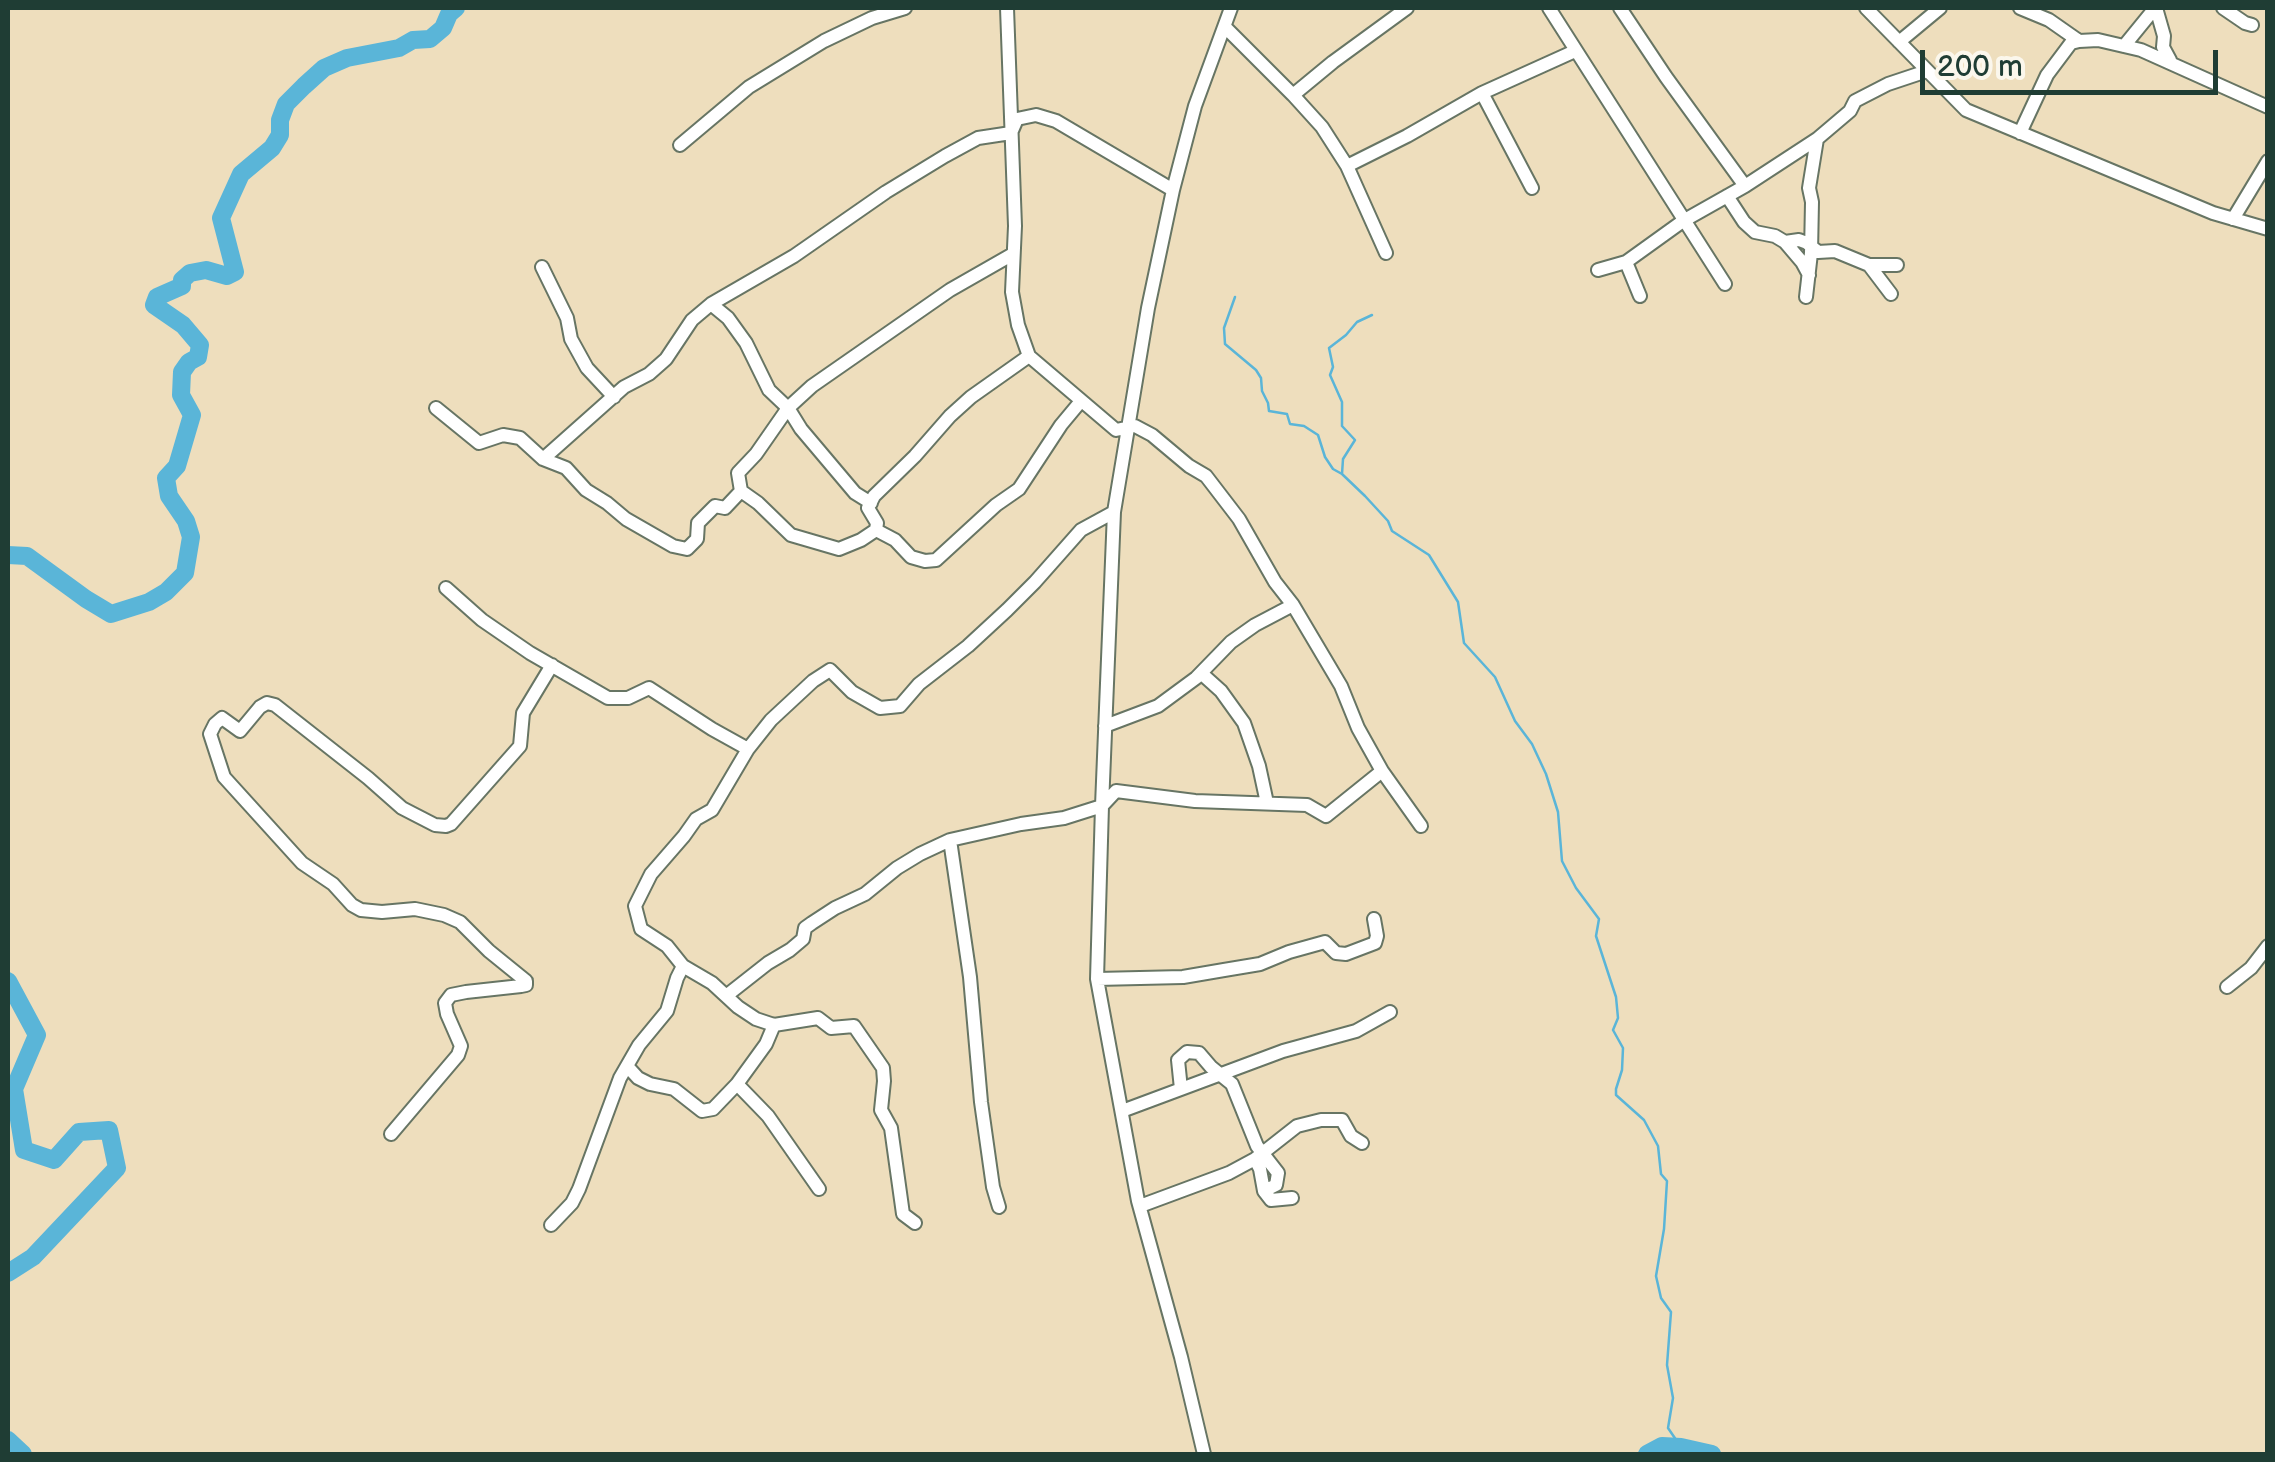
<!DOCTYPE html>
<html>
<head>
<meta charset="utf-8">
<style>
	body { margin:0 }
	#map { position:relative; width:2275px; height:1462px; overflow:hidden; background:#eedebd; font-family:"Balsamiq Sans",sans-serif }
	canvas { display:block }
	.frame { position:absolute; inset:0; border:10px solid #1f3d34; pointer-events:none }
	.scale { position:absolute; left:1920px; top:50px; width:298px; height:45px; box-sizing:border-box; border:5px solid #1f3d34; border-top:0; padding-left:12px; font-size:30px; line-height:35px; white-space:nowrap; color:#1f3d34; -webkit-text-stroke:8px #fbf7ec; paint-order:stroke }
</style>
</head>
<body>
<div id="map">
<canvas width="2275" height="1462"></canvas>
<div class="frame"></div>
<div class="scale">200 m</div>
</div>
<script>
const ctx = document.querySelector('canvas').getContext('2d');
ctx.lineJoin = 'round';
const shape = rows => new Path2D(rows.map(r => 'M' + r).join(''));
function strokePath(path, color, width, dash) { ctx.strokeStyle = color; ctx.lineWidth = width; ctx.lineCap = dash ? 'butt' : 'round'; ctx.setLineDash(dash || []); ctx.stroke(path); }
const stream = shape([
	[1235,297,1224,328,1225,344,1256,370,1261,378,1262,391,1268,403,1269,411,1287,414,1290,424,1304,426,1318,435,1325,457,1333,469,1342,474,1365,496,1388,521,1392,531,1429,555,1458,602,1464,643,1495,677,1515,721,1532,744,1546,774,1558,812,1562,861,1576,888,1599,919,1596,936,1616,997,1618,1018,1613,1030,1623,1048,1622,1070,1616,1089,1616,1095,1644,1120,1658,1146,1661,1174,1667,1181,1664,1229,1656,1276,1661,1298,1671,1312,1667,1365,1673,1398,1668,1428,1681,1447],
	[1342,474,1343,459,1355,440,1342,426,1342,402,1330,375,1333,367,1329,348,1346,335,1357,322,1372,315]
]);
const river = shape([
	[8,555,27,556,86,599,111,614,149,602,166,592,185,573,191,537,186,521,169,496,166,478,177,466,192,415,181,395,182,372,189,362,198,357,200,345,183,325,154,305,157,297,182,286,182,280,190,273,206,270,227,276,235,272,221,218,241,174,272,148,280,135,280,120,286,104,304,86,324,68,347,58,399,48,413,40,430,39,443,28,449,14,456,8],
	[8,981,37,1035,14,1089,24,1150,54,1160,79,1132,109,1130,117,1168,33,1257,8,1273],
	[8,1440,23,1454],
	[1647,1454,1662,1446,1681,1447,1712,1454]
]);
const minor = shape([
	[1007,8,1015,226,1012,292,1018,325,1029,356],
	[1549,8,1725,284],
	[1620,8,1666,77,1745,186],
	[1866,8,1966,110,2213,213,2268,229],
	[2020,8,2049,20,2079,41],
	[2156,8,2164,36,2163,47,2170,60],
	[2223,8,2245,23,2252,25],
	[1225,27,1293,95,1322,127,1347,166,1386,253],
	[1899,42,1940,8],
	[2124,46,2155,8],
	[1482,93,1532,188],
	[1293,95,1333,62,1407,8],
	[2020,133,2047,75,2071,43,2079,41,2098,40,2141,50,2268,107],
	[680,145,749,87,824,41,872,18,905,8],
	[1347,166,1407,136,1482,93,1575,51],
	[1727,196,1744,222,1755,232,1775,236,1785,242,1799,240,1807,243,1818,252,1835,251,1869,265,1897,265],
	[2233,219,2268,161],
	[1785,242,1802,262,1809,275],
	[1626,262,1640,296],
	[1869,265,1891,294],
	[542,267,567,318,571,339,587,368,614,397],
	[1598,270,1626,262,1683,221,1745,186,1817,139,1850,111,1855,101,1888,84,1927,71],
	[1806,297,1811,253,1812,202,1809,188,1817,139],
	[711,304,728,318,746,343,769,390,788,408,801,429,855,493,871,503],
	[436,408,479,443,503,435,520,438,543,459,566,468,586,490,607,503,626,519,673,546,687,549,697,539,698,523,715,506,725,508,741,491,758,503,791,535,839,549,861,540,876,530,877,523,868,508,874,496,915,456,950,416,971,397,1029,356,1116,430,1135,426,1152,435,1189,466,1206,476,1239,519,1275,582,1293,605,1341,686,1358,728,1382,771,1421,826],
	[543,459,624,387,649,374,666,359,692,320,711,304,794,256,886,192,945,156,978,138,1011,133,1017,119,1036,115,1056,121,1173,190],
	[741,491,738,473,756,454,788,408,812,386,950,290,1013,254],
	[876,530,895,540,911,557,925,561,936,560,996,505,1019,489,1061,425,1081,401],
	[446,588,482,620,530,653,608,698,628,698,649,688,712,729,748,749],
	[1201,673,1221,691,1244,723,1259,766,1267,803],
	[1105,726,1158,706,1196,678,1231,642,1255,625,1293,605],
	[683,966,667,946,641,929,635,906,651,874,684,836,696,819,712,810,748,749,771,720,813,681,830,670,852,692,880,708,900,706,919,684,968,646,1007,610,1035,582,1081,530,1114,512],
	[1097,979,1183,977,1224,970,1260,964,1289,952,1325,942,1336,953,1346,954,1375,943,1377,936,1374,919],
	[2227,987,2251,968,2268,946],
	[726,996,768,963,790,950,803,939,805,928,812,923,835,908,865,894,897,868,920,854,950,840],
	[627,1066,638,1078,650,1084,674,1089,702,1111,713,1109,737,1084,768,1116,819,1189],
	[737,1084,766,1044,774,1025],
	[1181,1089,1178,1060,1187,1052,1199,1053,1211,1067,1232,1084,1257,1146,1278,1173,1276,1185,1264,1191],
	[1122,1111,1283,1051,1356,1031,1390,1012],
	[391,1134,458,1055,461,1046,447,1014,445,1003,451,995,466,992,521,986,526,985,526,981,489,951,460,922,444,915,415,909,382,912,361,910,352,905,333,884,302,863,224,777,210,734,215,724,222,718,240,731,260,707,267,703,275,705,368,778,402,808,435,825,446,826,451,824,520,746,523,713,552,665],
	[1255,1159,1260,1169,1264,1191,1271,1200,1292,1198],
	[1140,1206,1229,1173,1255,1159,1297,1126,1321,1120,1342,1120,1351,1136,1362,1143],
	[999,1207,993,1187,981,1102,970,977,950,840,1021,824,1064,818,1102,806,1116,791,1195,801,1307,805,1326,816,1382,771],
	[551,1225,572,1203,579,1189,620,1078,639,1045,667,1011,677,978,683,966,712,983,738,1007,756,1019,774,1025,818,1018,831,1028,854,1026,883,1068,884,1081,881,1110,891,1128,903,1214,915,1223],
	[1204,1454,1181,1357,1138,1201,1097,979,1102,806,1114,512,1148,308,1173,190,1195,106,1231,8]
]);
strokePath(stream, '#5ab5d8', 2.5);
strokePath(river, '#5ab5d8', 18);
strokePath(minor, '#677564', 16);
strokePath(minor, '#fff', 12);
</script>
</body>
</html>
